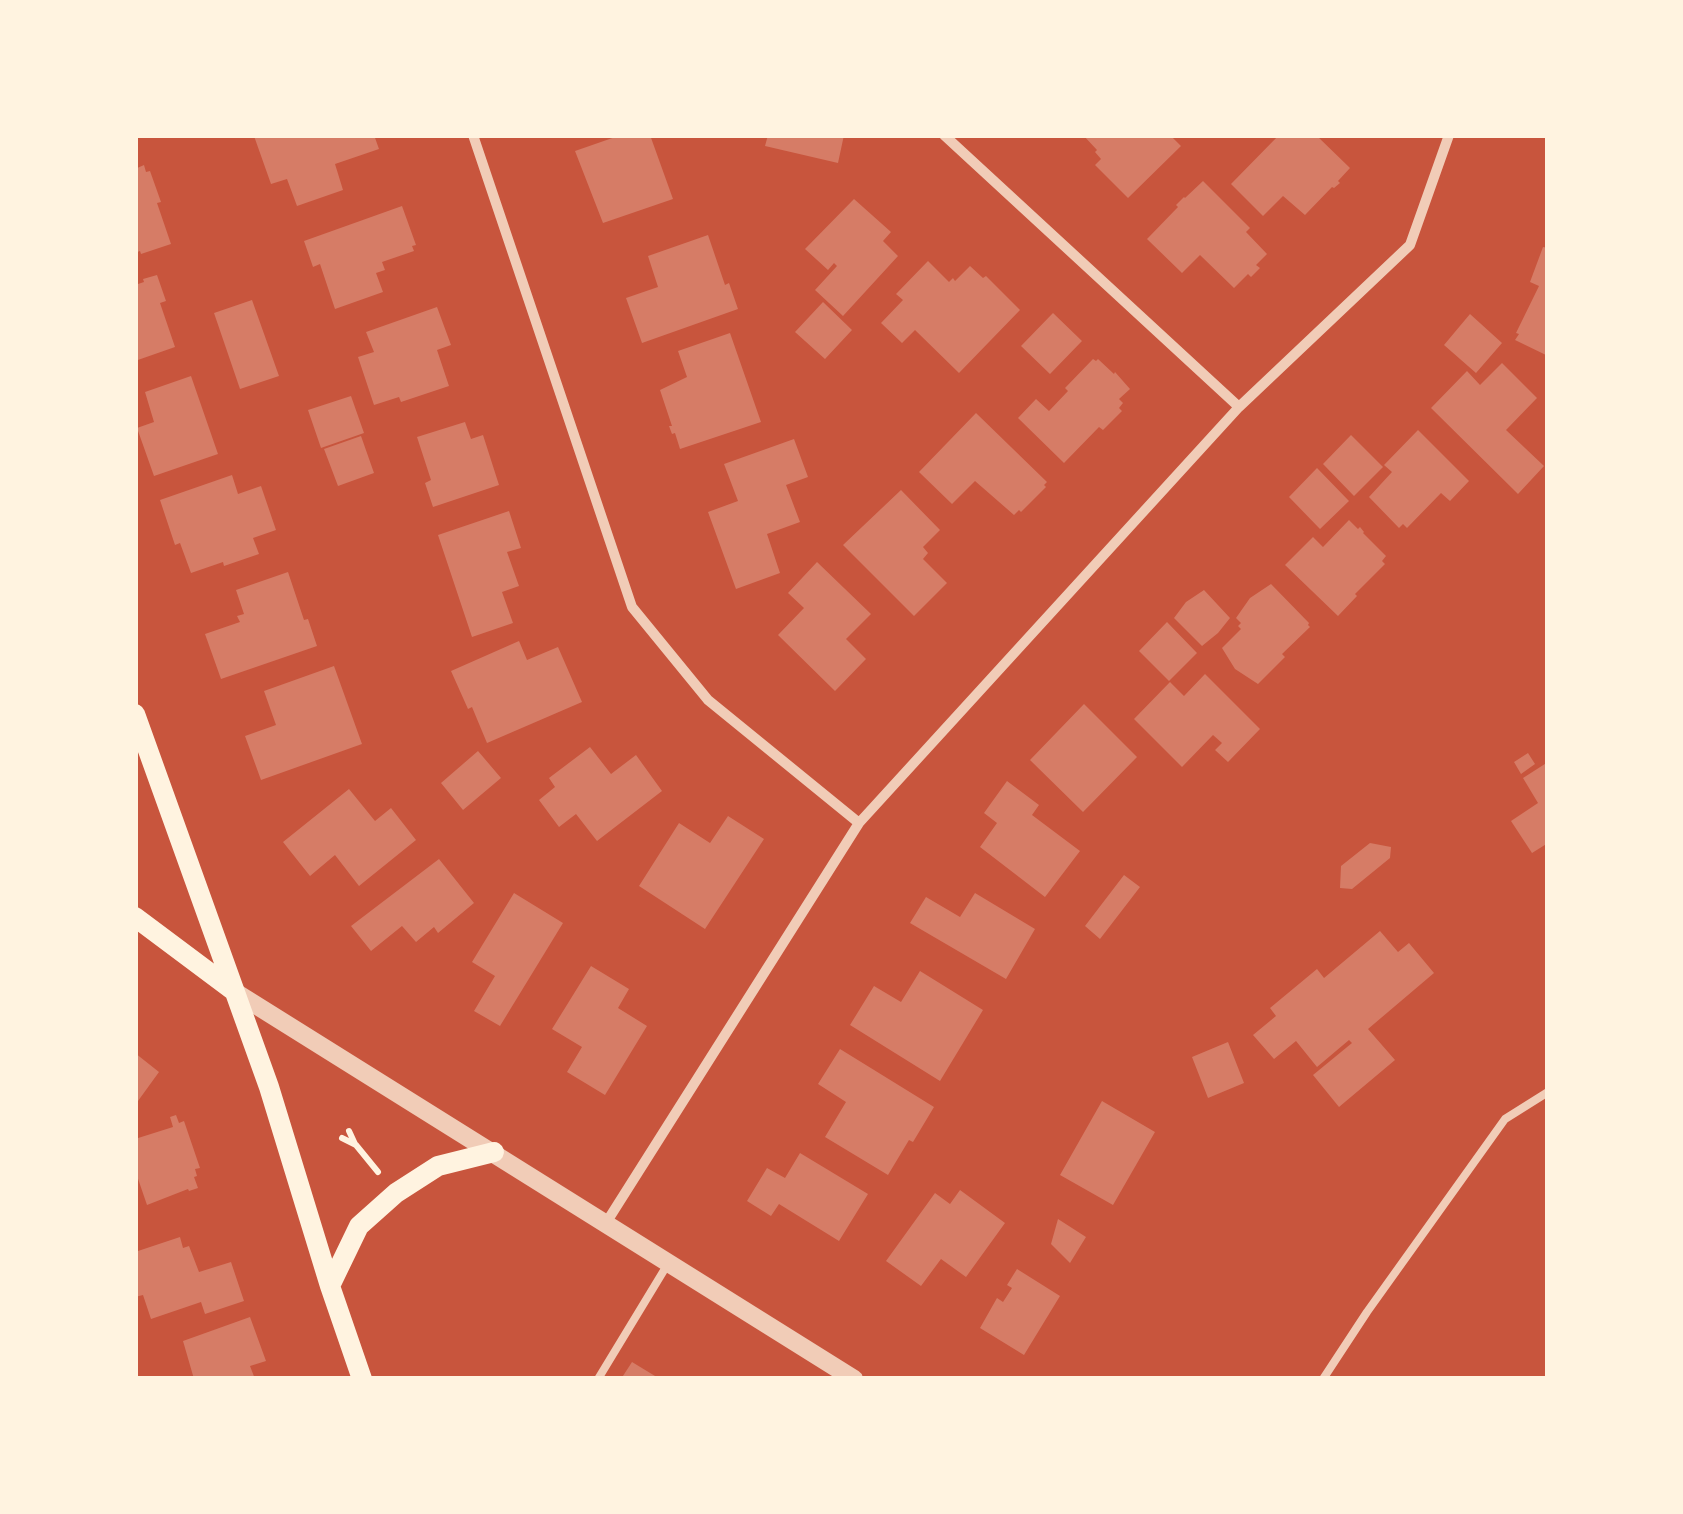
<!DOCTYPE html>
<html>
<head>
<meta charset="utf-8">
<style>
	body { margin:0 }
	#map { position:relative; width:1683px; height:1514px; overflow:hidden; background:#c8553d; font-family:"Asap Condensed",sans-serif }
	canvas { display:block }
	.frame { position:absolute; inset:0; border:138px solid #fff3e0; pointer-events:none }
</style>
</head>
<body>
<div id="map">
<canvas width="1683" height="1514"></canvas>
<div class="frame"></div>
</div>
<script>
const ctx = document.querySelector('canvas').getContext('2d');
ctx.lineJoin = 'round';
function fill(path, color) { ctx.fillStyle = color; ctx.fill(path, 'evenodd'); }
const shape = rows => new Path2D(rows.map(r => 'M' + r).join(''));
function strokePath(path, color, width, dash) { ctx.strokeStyle = color; ctx.lineWidth = width; ctx.lineCap = dash ? 'butt' : 'round'; ctx.setLineDash(dash || []); ctx.stroke(path); }
const building = shape([
	[257,135,374,135,379,149,335,164,343,190,297,206,287,179,271,184,254,136],
	[621,135,650,135,673,199,603,223,575,151],
	[768,135,844,135,838,163,765,146],
	[1083,135,1170,135,1181,146,1128,198,1095,165,1101,159,1095,152,1097,150],
	[1279,135,1316,135,1350,168,1338,181,1340,183,1334,188,1332,187,1305,215,1283,196,1263,216,1231,184],
	[144,165,146,172,150,171,161,202,157,203,171,244,141,254,140,251,135,253,135,169],
	[1203,181,1250,228,1246,232,1267,254,1256,265,1260,268,1251,277,1248,274,1234,288,1200,255,1182,273,1147,239,1178,207,1176,205,1184,197,1185,198],
	[854,199,891,232,883,241,898,256,843,316,815,290,837,266,834,263,828,270,805,249],
	[402,206,416,245,412,246,414,251,382,262,385,270,376,273,383,292,335,309,320,264,313,267,304,241],
	[708,235,725,285,729,283,738,309,642,343,626,298,658,287,648,256],
	[1543,247,1548,248,1548,356,1515,340,1519,334,1516,333,1539,286,1530,282],
	[928,261,949,282,953,278,955,281,970,266,983,278,986,276,1020,310,959,373,915,330,902,343,881,323,903,300,896,294],
	[157,275,166,301,160,303,175,347,135,361,135,285,144,282,143,279],
	[252,300,279,376,240,389,214,313],
	[823,302,852,330,825,359,795,332],
	[437,307,451,345,437,350,449,386,401,402,399,397,374,405,358,357,374,352,366,332],
	[1053,313,1082,341,1050,374,1021,346],
	[1470,314,1502,343,1476,373,1444,345],
	[730,333,761,422,680,449,675,433,672,434,669,426,672,426,660,390,687,377,678,351],
	[1093,359,1096,361,1098,359,1114,374,1115,372,1130,389,1119,399,1123,403,1119,408,1122,411,1103,430,1099,427,1064,463,1018,418,1036,399,1049,411,1068,391,1065,388],
	[1502,363,1537,398,1506,430,1544,466,1518,494,1431,408,1467,371,1480,385],
	[191,376,218,454,154,476,137,428,154,422,145,392],
	[351,396,364,433,321,448,308,410],
	[976,413,1047,482,1044,485,1046,487,1021,512,1019,510,1014,515,975,481,952,504,919,472],
	[465,422,471,439,483,435,499,485,433,507,425,483,431,480,417,437],
	[1418,430,1469,481,1450,501,1441,493,1407,528,1403,524,1399,528,1369,497,1392,472,1384,465],
	[1351,435,1383,467,1354,496,1323,464],
	[361,436,374,473,338,486,324,449],
	[794,439,808,477,786,485,800,522,767,534,780,573,736,589,708,512,738,501,724,464],
	[1317,468,1349,501,1320,529,1289,497],
	[232,475,238,494,261,486,276,530,253,538,259,554,224,566,223,562,191,573,180,543,175,545,160,500],
	[901,490,940,530,923,547,928,553,923,559,947,583,914,616,843,545],
	[509,511,521,548,507,552,519,586,502,592,513,623,472,637,438,535],
	[1349,520,1358,529,1360,527,1364,532,1363,533,1386,556,1382,561,1385,564,1355,594,1357,596,1338,616,1285,565,1313,537,1323,547],
	[817,562,871,614,846,639,866,659,835,691,778,635,804,608,788,593],
	[288,572,304,620,308,619,317,646,221,679,205,634,240,622,237,616,244,614,236,590],
	[1271,584,1309,623,1308,625,1310,627,1282,654,1285,657,1258,684,1235,669,1222,648,1241,629,1238,626,1241,623,1236,618,1250,598],
	[1204,590,1230,618,1218,633,1202,646,1174,618,1186,602],
	[1167,622,1197,653,1169,681,1139,651],
	[519,641,527,660,558,647,582,702,487,743,472,707,468,709,451,671],
	[334,666,362,744,261,780,245,736,276,725,264,691],
	[1205,674,1260,729,1228,762,1215,750,1222,743,1213,735,1182,767,1134,719,1170,682,1184,696],
	[1084,704,1137,757,1083,812,1030,760],
	[590,747,611,774,636,755,662,791,597,841,576,814,559,827,539,800,555,787,549,778],
	[478,751,501,778,463,810,441,783],
	[1528,753,1535,764,1521,774,1514,762],
	[1548,762,1548,843,1532,853,1511,821,1538,803,1523,778],
	[1007,781,1039,805,1032,815,1080,851,1045,897,980,847,997,823,984,813],
	[349,789,375,821,391,808,416,840,359,886,335,855,310,876,283,842],
	[728,816,764,839,705,929,639,886,679,823,710,843],
	[1370,843,1391,847,1390,858,1352,889,1340,888,1341,866],
	[439,859,474,903,438,933,434,927,416,942,402,926,371,951,351,926],
	[1124,875,1140,887,1100,939,1085,926],
	[514,893,563,923,500,1026,474,1011,495,976,472,962],
	[975,893,1035,929,1006,979,910,923,926,897,960,917],
	[1380,931,1398,952,1409,943,1434,973,1368,1029,1395,1060,1339,1107,1313,1075,1352,1043,1349,1040,1317,1067,1296,1041,1274,1059,1253,1035,1276,1016,1270,1008,1317,969,1324,978],
	[591,966,629,989,618,1008,647,1026,605,1095,567,1072,582,1047,552,1029],
	[920,971,983,1010,940,1081,850,1025,874,986,901,1002],
	[1228,1042,1244,1083,1208,1098,1192,1057],
	[840,1049,934,1107,913,1142,909,1140,888,1175,825,1137,846,1102,818,1084],
	[135,1053,159,1072,138,1101,135,1099],
	[1102,1101,1155,1132,1113,1205,1060,1175],
	[176,1115,179,1123,184,1121,200,1168,195,1169,197,1176,194,1177,198,1188,189,1191,188,1189,147,1205,135,1170,135,1139,173,1127,170,1117],
	[800,1153,868,1194,839,1241,779,1204,771,1216,747,1201,767,1168,785,1178],
	[960,1190,1005,1223,966,1277,941,1259,921,1286,886,1261,935,1193,950,1204],
	[1058,1219,1086,1237,1070,1263,1051,1244],
	[180,1237,183,1248,189,1246,199,1272,231,1262,244,1301,205,1314,201,1302,151,1319,143,1295,135,1297,135,1252],
	[1017,1269,1060,1296,1024,1355,980,1328,997,1298,1003,1302,1012,1288,1007,1285],
	[250,1317,266,1361,250,1366,255,1379,194,1379,183,1341],
	[632,1362,660,1379,621,1379]
]);
const path = shape([
	[349,1131,355,1144],
	[342,1138,356,1145,378,1172]
]);
const service = shape([
	[598,1379,669,1262],
	[1323,1379,1367,1312,1505,1119,1548,1092]
]);
const minor = shape([
	[473,135,632,607,708,700,859,823],
	[944,135,1239,407],
	[606,1223,859,823,1239,407,1410,245,1449,135]
]);
const tertiary = shape([
	[235,992,854,1379]
]);
const secondary = shape([
	[135,714,269,1087,330,1286,362,1379],
	[135,917,234,991],
	[330,1286,359,1226,396,1193,438,1166,494,1152]
]);
fill(building, '#d67c66');
strokePath(path, '#fff3e0', 6);
strokePath(service, '#f1ccb7', 8);
strokePath(minor, '#f1ccb7', 10);
strokePath(tertiary, '#f1ccb7', 18);
strokePath(secondary, '#fff3e0', 20);
</script>
</body>
</html>
